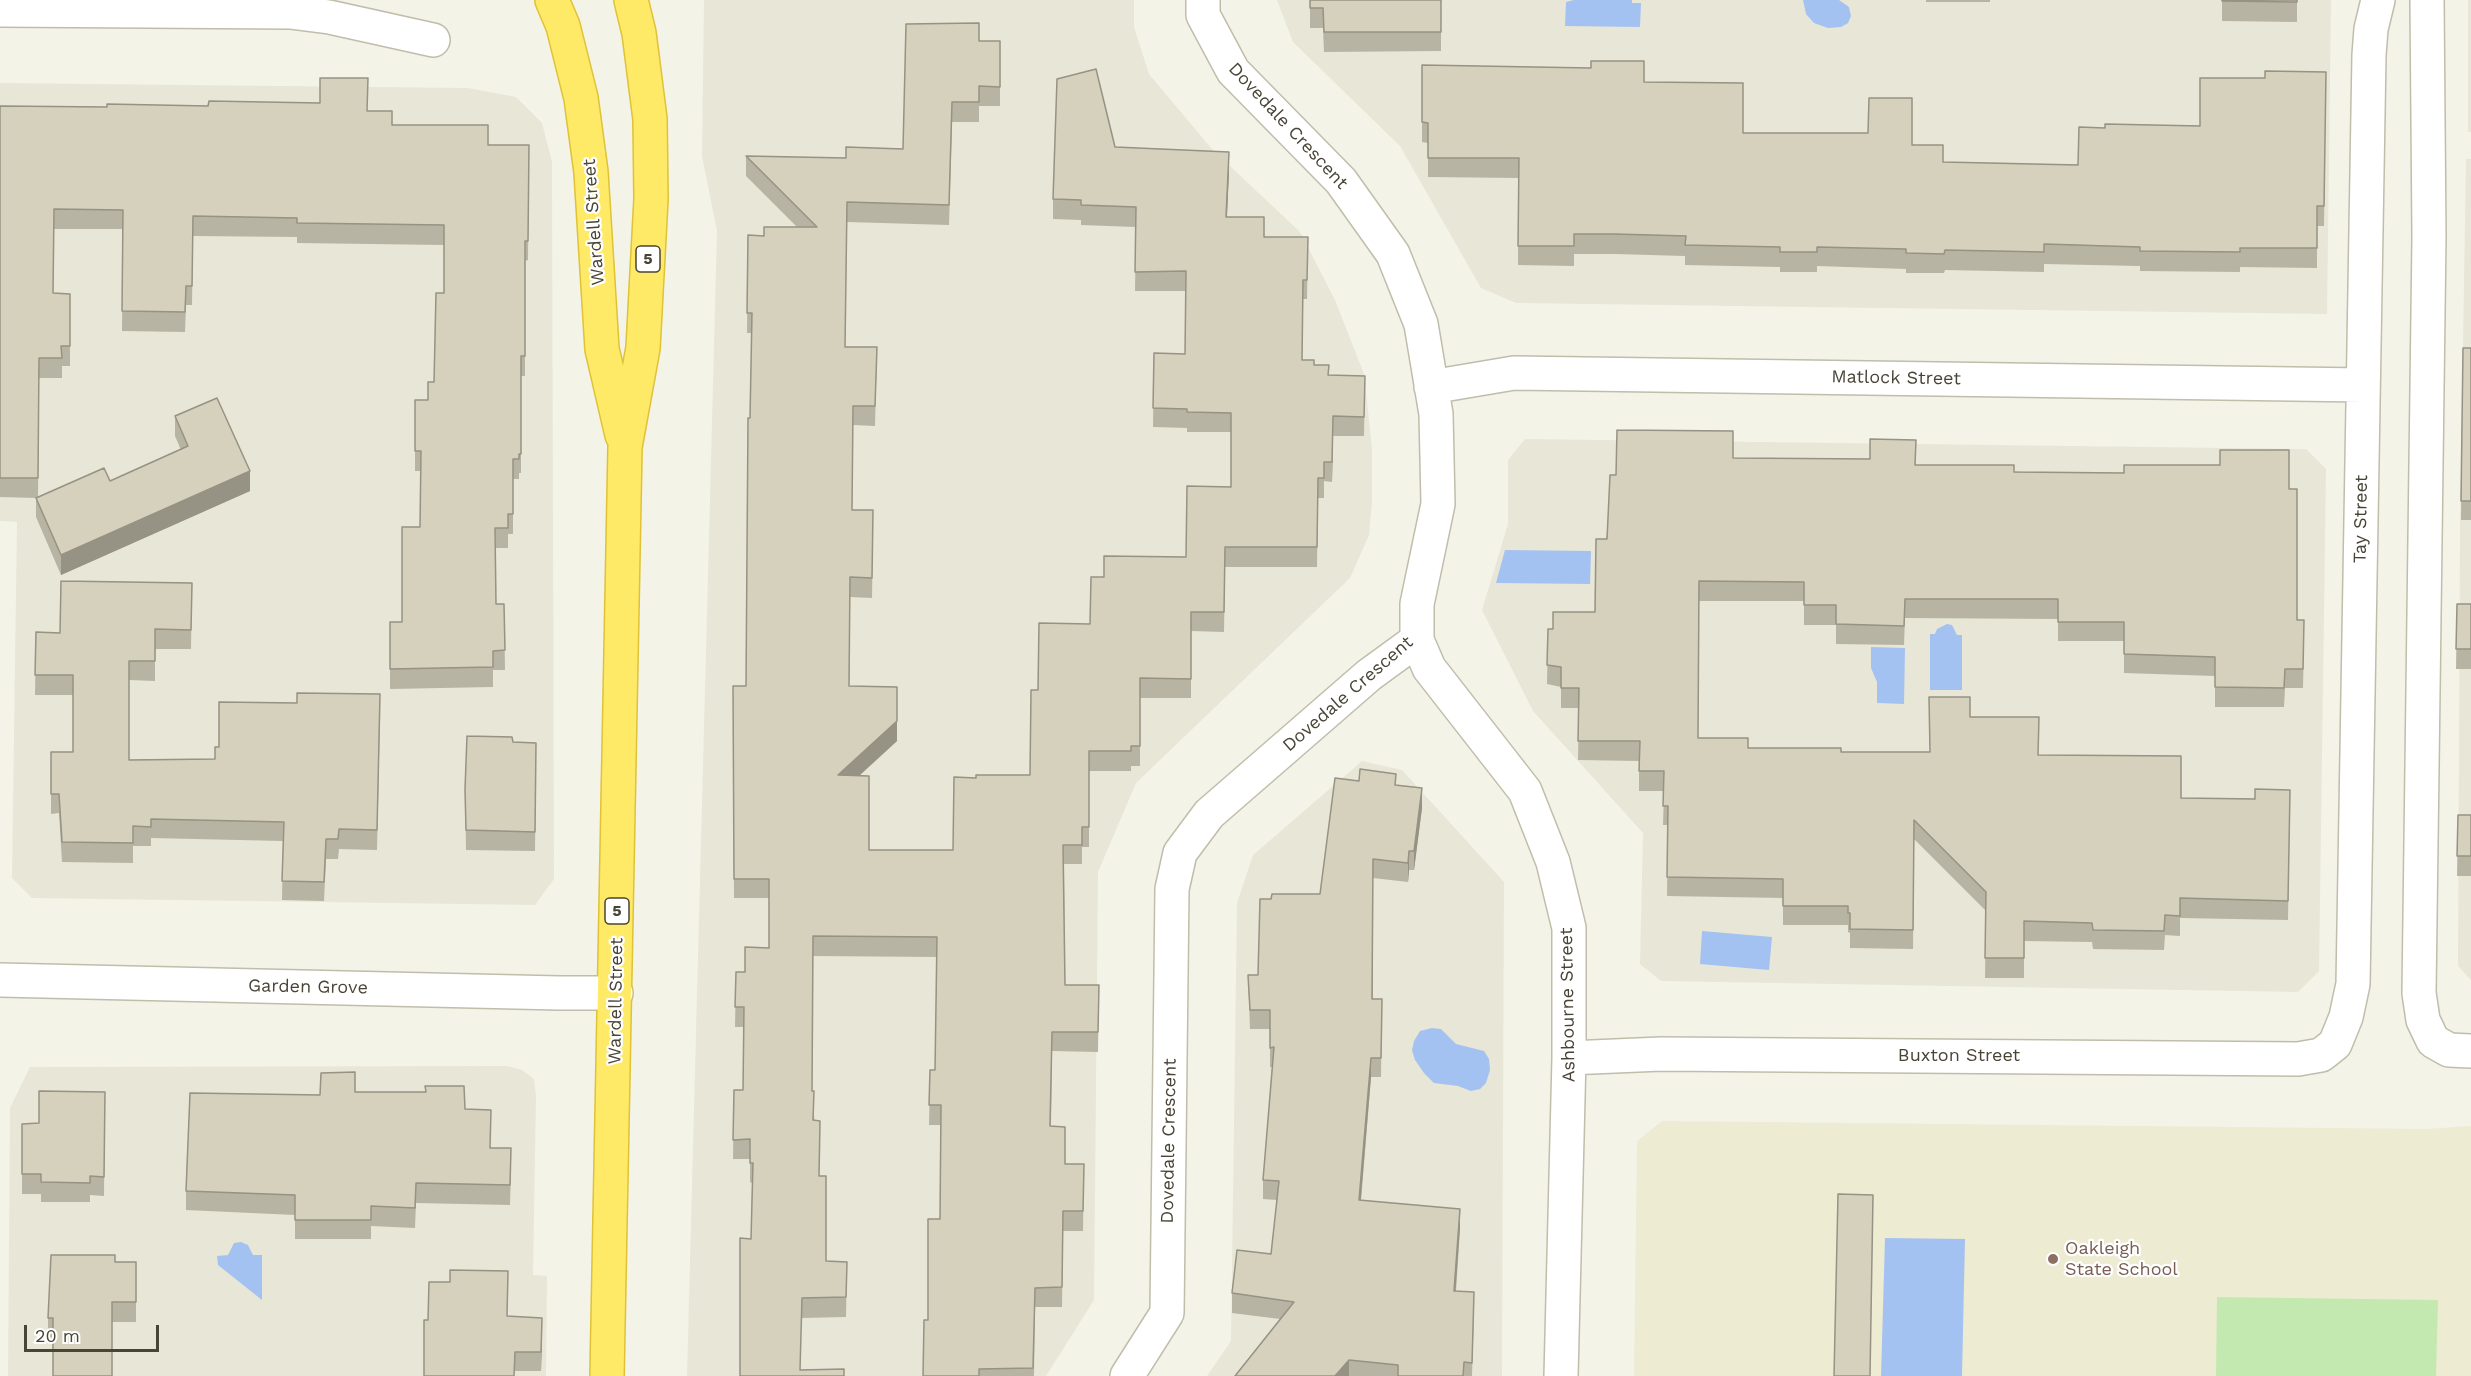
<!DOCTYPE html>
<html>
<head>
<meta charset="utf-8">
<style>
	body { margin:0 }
	#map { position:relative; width:2471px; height:1376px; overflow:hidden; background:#f4f3e8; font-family:"Work Sans",sans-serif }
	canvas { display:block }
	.scale { position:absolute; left:24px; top:1325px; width:135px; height:27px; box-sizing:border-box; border:3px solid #484436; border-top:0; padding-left:8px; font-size:18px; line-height:21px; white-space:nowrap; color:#484436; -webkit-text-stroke:4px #fff; paint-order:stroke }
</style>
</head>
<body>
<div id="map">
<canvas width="2471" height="1376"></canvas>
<div class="scale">20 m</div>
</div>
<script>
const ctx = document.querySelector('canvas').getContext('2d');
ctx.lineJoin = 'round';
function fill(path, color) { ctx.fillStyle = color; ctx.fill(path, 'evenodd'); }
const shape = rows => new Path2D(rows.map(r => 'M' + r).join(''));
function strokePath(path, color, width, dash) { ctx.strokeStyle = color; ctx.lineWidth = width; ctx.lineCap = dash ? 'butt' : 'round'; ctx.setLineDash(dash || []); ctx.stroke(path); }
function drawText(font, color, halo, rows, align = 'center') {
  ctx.font = font + ' "Work Sans",sans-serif'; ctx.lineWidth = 4.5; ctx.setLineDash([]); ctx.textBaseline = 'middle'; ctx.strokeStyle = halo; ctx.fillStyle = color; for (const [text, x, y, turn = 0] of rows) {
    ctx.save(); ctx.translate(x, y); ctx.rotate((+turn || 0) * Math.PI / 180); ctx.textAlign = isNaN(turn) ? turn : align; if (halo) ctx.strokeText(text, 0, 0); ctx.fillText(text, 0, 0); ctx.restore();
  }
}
const residential = shape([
	[704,0,1134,0,1134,27,1149,74,1211,148,1300,232,1335,300,1364,374,1372,448,1372,503,1369,535,1350,578,1136,783,1098,872,1094,1300,1046,1376,687,1376,717,231,702,156],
	[1277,0,2331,0,2327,314,1516,303,1481,288,1400,146,1293,42],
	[2468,0,2471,0,2471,132,2468,132],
	[0,83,468,88,516,97,542,123,552,162,554,879,535,905,32,898,12,878,17,522,0,521],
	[2466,159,2471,159,2471,980,2458,966,2460,527],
	[1525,439,2306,449,2326,469,2319,971,2298,992,1661,981,1640,964,1643,833,1533,711,1482,610,1508,524,1508,460],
	[1362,761,1402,770,1504,882,1502,1376,1207,1376,1231,1341,1237,903,1253,855],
	[507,1066,522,1070,534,1079,536,1095,533,1275,547,1276,546,1376,8,1376,10,1108,30,1067]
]);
const education = shape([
	[1662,1121,2426,1129,2471,1126,2471,1376,1634,1376,1637,1141]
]);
const green = shape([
	[2217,1297,2438,1300,2436,1376,2216,1376]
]);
const water = shape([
	[1574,0,1632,0,1632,3,1641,3,1640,27,1565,26,1566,2],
	[1803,0,1839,0,1849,7,1851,16,1848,23,1841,27,1828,28,1814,23,1806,14],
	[1505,550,1591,551,1590,584,1496,583],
	[1947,624,1952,625,1957,635,1962,635,1962,690,1930,690,1930,634,1935,634,1937,629],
	[1871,647,1905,648,1904,704,1877,703,1877,682,1871,668],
	[1702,931,1772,937,1769,970,1700,964],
	[1432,1028,1441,1029,1456,1044,1484,1051,1489,1059,1490,1070,1486,1083,1480,1089,1471,1091,1458,1086,1434,1083,1424,1073,1415,1060,1412,1050,1414,1041,1420,1031],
	[1885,1238,1965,1239,1962,1376,1881,1376],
	[241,1242,248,1245,253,1255,262,1255,262,1300,218,1265,217,1256,228,1255,234,1243]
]);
const minor = shape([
	[2427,0,2429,237,2419,993,2423,1020,2433,1041,2449,1050,2471,1051],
	[0,10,290,12,329,17,433,40],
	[1431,387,1514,373,2363,385],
	[1417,640,1429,668,1525,791,1553,862,1569,928,1569,1058,1561,1376],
	[0,980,559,993,616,993],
	[1569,1058,1661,1054,2298,1059,2321,1055,2335,1044,2346,1017,2353,984,2369,55,2371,29,2378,0],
	[1127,1376,1167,1313,1172,889,1180,853,1209,814,1369,675,1417,640,1417,604,1438,504,1436,414,1421,324,1393,254,1341,181,1233,71,1203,15,1203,0]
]);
const highway = shape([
	[552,0,563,26,581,98,591,172,602,349,622,435],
	[607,1376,625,447,643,348,651,199,650,119,639,33,631,0]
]);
const wall = shape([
	[1310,0,1441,0,1441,51,1324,52,1323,28,1310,28],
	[1926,0,1990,0,1990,2,1926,2],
	[2222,0,2297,0,2297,22,2222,21],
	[979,41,1000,41,1000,106,979,106,979,122,952,122,949,225,847,222,845,347,877,347,875,426,853,425,852,510,873,530,872,598,850,597,849,686,897,741,859,776,869,850,953,850,976,778,1030,775,1038,690,1090,624,1104,577,1186,557,1231,487,1231,432,1187,432,1187,428,1153,427,1154,353,1185,354,1186,291,1135,291,1136,227,1081,225,1081,220,1053,219,1053,199,1115,147,1229,171,1227,217,1264,237,1308,237,1307,299,1303,299,1302,360,1314,365,1329,375,1365,376,1364,436,1333,436,1332,482,1324,481,1324,498,1318,498,1317,567,1225,567,1224,632,1191,631,1191,698,1140,698,1140,766,1131,766,1131,771,1089,771,1089,847,1082,847,1082,864,1064,864,1065,985,1099,985,1098,1052,1052,1051,1051,1126,1065,1164,1084,1164,1083,1231,1063,1231,1062,1307,1035,1307,1034,1376,923,1376,928,1320,940,1219,941,1125,929,1125,930,1070,935,1070,937,957,813,956,812,1091,826,1261,847,1262,846,1317,802,1318,740,1376,751,1239,752,1183,750,1182,750,1159,733,1159,734,1090,743,1090,744,1027,735,1027,736,972,745,972,769,948,769,898,734,898,733,686,746,686,752,333,747,333,748,235,764,236,797,227,746,176,746,156,846,158,903,149],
	[1422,65,1591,68,1644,82,1743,133,1912,145,1943,162,2078,165,2105,128,2200,126,2265,78,2326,72,2324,226,2317,226,2317,268,2240,267,2240,272,2140,271,2140,266,2044,264,2044,272,1945,270,1944,273,1906,273,1906,269,1817,266,1817,272,1780,272,1780,267,1685,265,1685,256,1615,254,1574,254,1574,266,1518,265,1518,178,1428,177,1428,143,1422,142],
	[0,106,368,111,392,125,488,145,529,145,528,260,525,261,525,376,521,376,521,473,519,473,519,479,513,479,513,534,508,534,508,548,495,548,496,604,504,604,505,670,493,670,493,687,390,689,390,622,402,622,420,527,421,471,415,471,415,400,428,400,434,382,444,293,444,245,297,243,297,237,193,236,192,305,186,305,185,332,122,331,123,229,54,229,53,293,70,294,70,366,62,366,62,378,39,378,38,497,110,481,181,450,175,436,175,416,250,491,61,575,36,517,36,498,0,497],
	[2463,348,2471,348,2471,520,2461,520],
	[1733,458,1916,465,2289,489,2297,620,2304,639,2303,688,2285,688,2284,707,2215,707,2215,676,2124,673,2124,641,2058,641,2058,619,1905,618,1904,645,1836,644,1836,625,1804,625,1804,601,1699,601,1698,738,1748,748,1841,752,1930,752,1970,717,2038,755,2181,798,2255,799,2290,790,2288,920,2180,918,2180,936,2165,935,2164,950,2093,949,2092,942,2024,941,2024,978,1985,978,1986,911,1914,839,1913,949,1850,948,1850,933,1848,932,1848,925,1783,925,1783,898,1667,896,1668,825,1663,825,1664,791,1639,791,1639,761,1578,760,1579,708,1561,708,1561,687,1547,684,1548,629,1553,629,1595,612,1616,475],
	[192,583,191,649,155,649,155,681,129,680,129,760,215,759,219,747,380,714,377,850,339,849,338,859,326,859,324,901,282,900,283,841,151,838,151,846,133,846,133,863,62,862,59,813,51,814,51,752,73,752,73,695,35,695,36,632,60,633],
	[2457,604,2471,604,2471,669,2456,669],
	[513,742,536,743,535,851,466,850,465,789],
	[1396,785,1422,808,1414,870,1409,870,1408,882,1373,878,1373,999,1382,999,1381,1077,1371,1077,1361,1201,1460,1228,1456,1292,1474,1311,1472,1376,1235,1376,1280,1319,1232,1313,1232,1293,1271,1254,1277,1200,1263,1199,1263,1180,1272,1067,1270,1067,1270,1029,1250,1029,1248,975,1258,975,1271,899,1320,894],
	[2458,815,2471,815,2471,876,2457,876],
	[105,1092,104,1196,90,1195,90,1202,41,1202,41,1194,22,1194,22,1124,39,1123],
	[355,1092,465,1109,491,1148,511,1168,510,1205,416,1203,415,1228,371,1226,371,1239,295,1239,295,1215,186,1210,186,1191,320,1095],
	[115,1262,136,1262,136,1322,112,1322,53,1338,48,1337,48,1318],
	[508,1316,542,1337,541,1371,515,1371,428,1320]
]);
const shadedWall = shape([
	[1229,152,1229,171,1226,236,1226,217],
	[1333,416,1333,436,1332,482,1332,462],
	[250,471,250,491,61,575,61,555],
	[897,721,897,741,838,795,838,775],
	[1422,788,1422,808,1414,870,1414,851],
	[1409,851,1409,870,1408,882,1408,863],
	[1371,1058,1371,1077,1359,1220,1359,1200],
	[1460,1209,1460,1228,1454,1311,1454,1291],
	[542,1318,542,1337,541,1371,541,1352],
	[1349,1360,1349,1376,1335,1376]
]);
const building = shape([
	[1310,0,1441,0,1441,32,1324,32,1323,8,1310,8,1310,0],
	[2222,0,2297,0,2297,2,2222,1,2222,0],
	[979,23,979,41,1000,41,1000,87,979,86,979,102,952,102,949,205,847,202,845,347,877,347,875,406,853,406,852,510,873,510,872,578,850,577,849,686,897,687,897,721,838,775,869,776,869,850,953,850,954,777,976,778,976,775,1030,775,1031,690,1038,690,1039,623,1090,624,1091,577,1104,577,1104,556,1186,557,1187,486,1231,487,1231,413,1187,412,1187,409,1153,408,1154,353,1185,354,1186,271,1135,272,1136,207,1081,205,1081,200,1053,199,1057,79,1096,69,1115,147,1229,152,1226,217,1264,217,1264,237,1308,237,1307,280,1303,280,1302,360,1314,360,1314,365,1329,365,1328,375,1365,376,1364,417,1333,416,1332,462,1324,462,1324,478,1318,478,1317,547,1225,547,1224,612,1191,612,1191,679,1140,678,1140,746,1131,746,1131,751,1089,751,1089,827,1082,827,1082,845,1063,845,1065,985,1099,985,1098,1032,1052,1032,1050,1126,1065,1127,1065,1164,1084,1164,1083,1211,1063,1211,1062,1287,1035,1288,1033,1368,979,1369,979,1376,923,1376,924,1320,928,1320,928,1219,940,1219,941,1105,929,1105,930,1070,935,1070,937,937,813,936,812,1091,814,1091,813,1120,820,1121,819,1176,826,1176,826,1261,847,1262,846,1297,802,1298,800,1370,844,1369,844,1376,740,1376,740,1238,751,1239,753,1163,750,1163,750,1139,733,1140,734,1090,743,1090,744,1007,735,1007,736,972,745,972,745,947,769,948,769,879,734,879,733,686,746,686,748,418,750,418,752,313,747,313,748,235,764,236,764,227,817,227,746,156,846,158,846,147,903,149,906,24,979,23],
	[1591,61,1644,61,1644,82,1743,83,1743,133,1868,133,1869,98,1912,98,1912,145,1943,145,1943,162,2078,165,2079,127,2105,128,2105,124,2200,126,2200,78,2265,78,2265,71,2326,72,2324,206,2317,206,2317,248,2240,248,2240,252,2140,251,2140,247,2044,244,2044,252,1945,250,1944,254,1906,253,1906,249,1817,247,1817,252,1780,252,1780,247,1685,245,1686,236,1615,234,1574,234,1574,246,1518,246,1519,158,1428,158,1428,123,1422,122,1422,65,1591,68,1591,61],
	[320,78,368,78,367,111,392,111,392,125,488,125,488,145,529,145,528,241,525,241,525,356,521,356,521,454,519,454,519,459,513,459,513,514,508,514,508,528,495,528,496,604,504,604,505,650,493,651,493,667,390,669,390,622,402,622,402,527,420,527,421,451,415,451,415,400,428,400,428,382,434,382,436,293,444,293,444,225,297,223,297,218,193,216,192,286,186,286,185,312,122,311,123,210,54,209,53,293,70,294,70,346,61,346,62,358,39,358,38,478,0,478,0,106,107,107,107,104,208,106,209,101,320,103,320,78],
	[2463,348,2471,348,2471,501,2461,501,2463,348],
	[217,398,250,471,61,555,36,498,104,468,110,481,188,446,175,416,217,398],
	[1617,430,1733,431,1733,458,1870,459,1870,439,1916,440,1915,465,2014,465,2014,472,2124,473,2124,465,2220,465,2220,450,2289,450,2289,489,2297,489,2297,620,2304,620,2303,669,2285,669,2284,688,2215,687,2215,657,2124,654,2124,622,2058,622,2058,599,1905,599,1904,626,1836,624,1836,605,1804,605,1804,582,1699,581,1698,738,1748,738,1748,748,1841,748,1841,752,1930,752,1929,697,1970,697,1970,717,2039,717,2038,755,2181,756,2181,798,2255,799,2255,789,2290,790,2288,901,2180,898,2180,916,2165,915,2164,931,2093,930,2092,923,2024,921,2024,958,1985,958,1986,892,1914,820,1913,930,1850,929,1850,913,1848,913,1848,906,1783,906,1783,879,1667,877,1668,806,1663,806,1664,771,1639,771,1640,741,1578,741,1579,688,1561,688,1561,667,1547,665,1548,629,1553,629,1553,612,1595,612,1596,539,1607,539,1610,475,1616,475,1617,430],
	[61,581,192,583,191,630,155,629,155,661,129,661,129,760,215,759,215,747,219,747,219,702,297,703,297,693,380,694,377,830,339,829,338,839,326,839,324,882,282,881,284,822,151,819,151,827,133,826,133,843,62,842,59,794,51,794,51,752,73,752,73,675,35,675,36,632,60,633,61,581],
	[2457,604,2471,604,2471,649,2456,649,2457,604],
	[467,736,512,737,513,742,536,743,535,832,466,830,465,789,467,736],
	[1360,769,1396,774,1395,785,1422,788,1414,851,1409,851,1408,863,1373,859,1372,999,1382,999,1381,1058,1371,1058,1359,1200,1460,1209,1454,1291,1474,1292,1472,1363,1464,1362,1463,1376,1398,1376,1398,1365,1349,1360,1335,1376,1235,1376,1294,1302,1232,1293,1237,1250,1271,1254,1279,1181,1263,1180,1274,1047,1270,1048,1270,1010,1250,1010,1248,975,1258,975,1260,899,1271,899,1272,894,1320,894,1335,778,1359,781,1360,769],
	[2458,815,2471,815,2471,856,2457,856,2458,815],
	[355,1072,355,1092,426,1092,425,1086,464,1086,465,1109,491,1110,490,1148,511,1148,510,1185,416,1183,415,1208,371,1206,371,1220,295,1220,295,1195,186,1191,190,1093,320,1095,321,1073,355,1072],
	[39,1091,105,1092,104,1177,90,1176,90,1183,41,1182,41,1174,22,1174,22,1124,39,1123,39,1091],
	[1838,1194,1873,1195,1870,1376,1834,1376,1838,1194],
	[51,1255,115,1255,115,1262,136,1262,136,1302,112,1302,112,1376,53,1376,53,1318,48,1318,51,1255],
	[450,1270,508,1271,507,1316,542,1318,541,1352,515,1352,514,1376,424,1376,424,1320,428,1320,429,1282,450,1282,450,1270]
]);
const markers = [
	[2053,1259,6,"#8d6e63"]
];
const shields = [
	[648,259,24],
	[617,911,24]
];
const shieldNames = [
	["5",648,259],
	["5",617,911]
];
const streetNames = [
	["Dovedale Crescent",1288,126,47],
	["Wardell Street",594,222,-94],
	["Matlock Street",1896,378,1],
	["Tay Street",2361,519,-89],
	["Dovedale Crescent",1348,694,-41],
	["Garden Grove",308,987,1],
	["Wardell Street",616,1001,-89],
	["Ashbourne Street",1568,1005,-91],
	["Buxton Street",1959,1056],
	["Dovedale Crescent",1169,1141,-89]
];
const educationNames = [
	["Oakleigh",2065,1249],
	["State School",2065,1270]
];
fill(residential, '#e8e6d6');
fill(education, '#edebd2');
fill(green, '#c4e9b0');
fill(water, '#a4c2f1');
strokePath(minor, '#c0bdaa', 36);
strokePath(highway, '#dfc237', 36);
strokePath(minor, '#fff', 33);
strokePath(highway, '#ffea68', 33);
fill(wall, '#b8b4a3');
fill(shadedWall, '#969284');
fill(building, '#d6d1bd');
strokePath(building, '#969284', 1.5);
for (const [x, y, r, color] of markers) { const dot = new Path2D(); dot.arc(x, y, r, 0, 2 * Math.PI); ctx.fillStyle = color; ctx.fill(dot); strokePath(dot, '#fff', 2); }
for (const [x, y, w] of shields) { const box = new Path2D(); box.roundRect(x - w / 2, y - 13, w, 26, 4.5); ctx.fillStyle = '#fff'; ctx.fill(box); strokePath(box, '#484436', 1.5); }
drawText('bold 16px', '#484436', null, shieldNames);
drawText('18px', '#484436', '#fff', streetNames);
drawText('18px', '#785e54', '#fff', educationNames, 'left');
</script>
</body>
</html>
